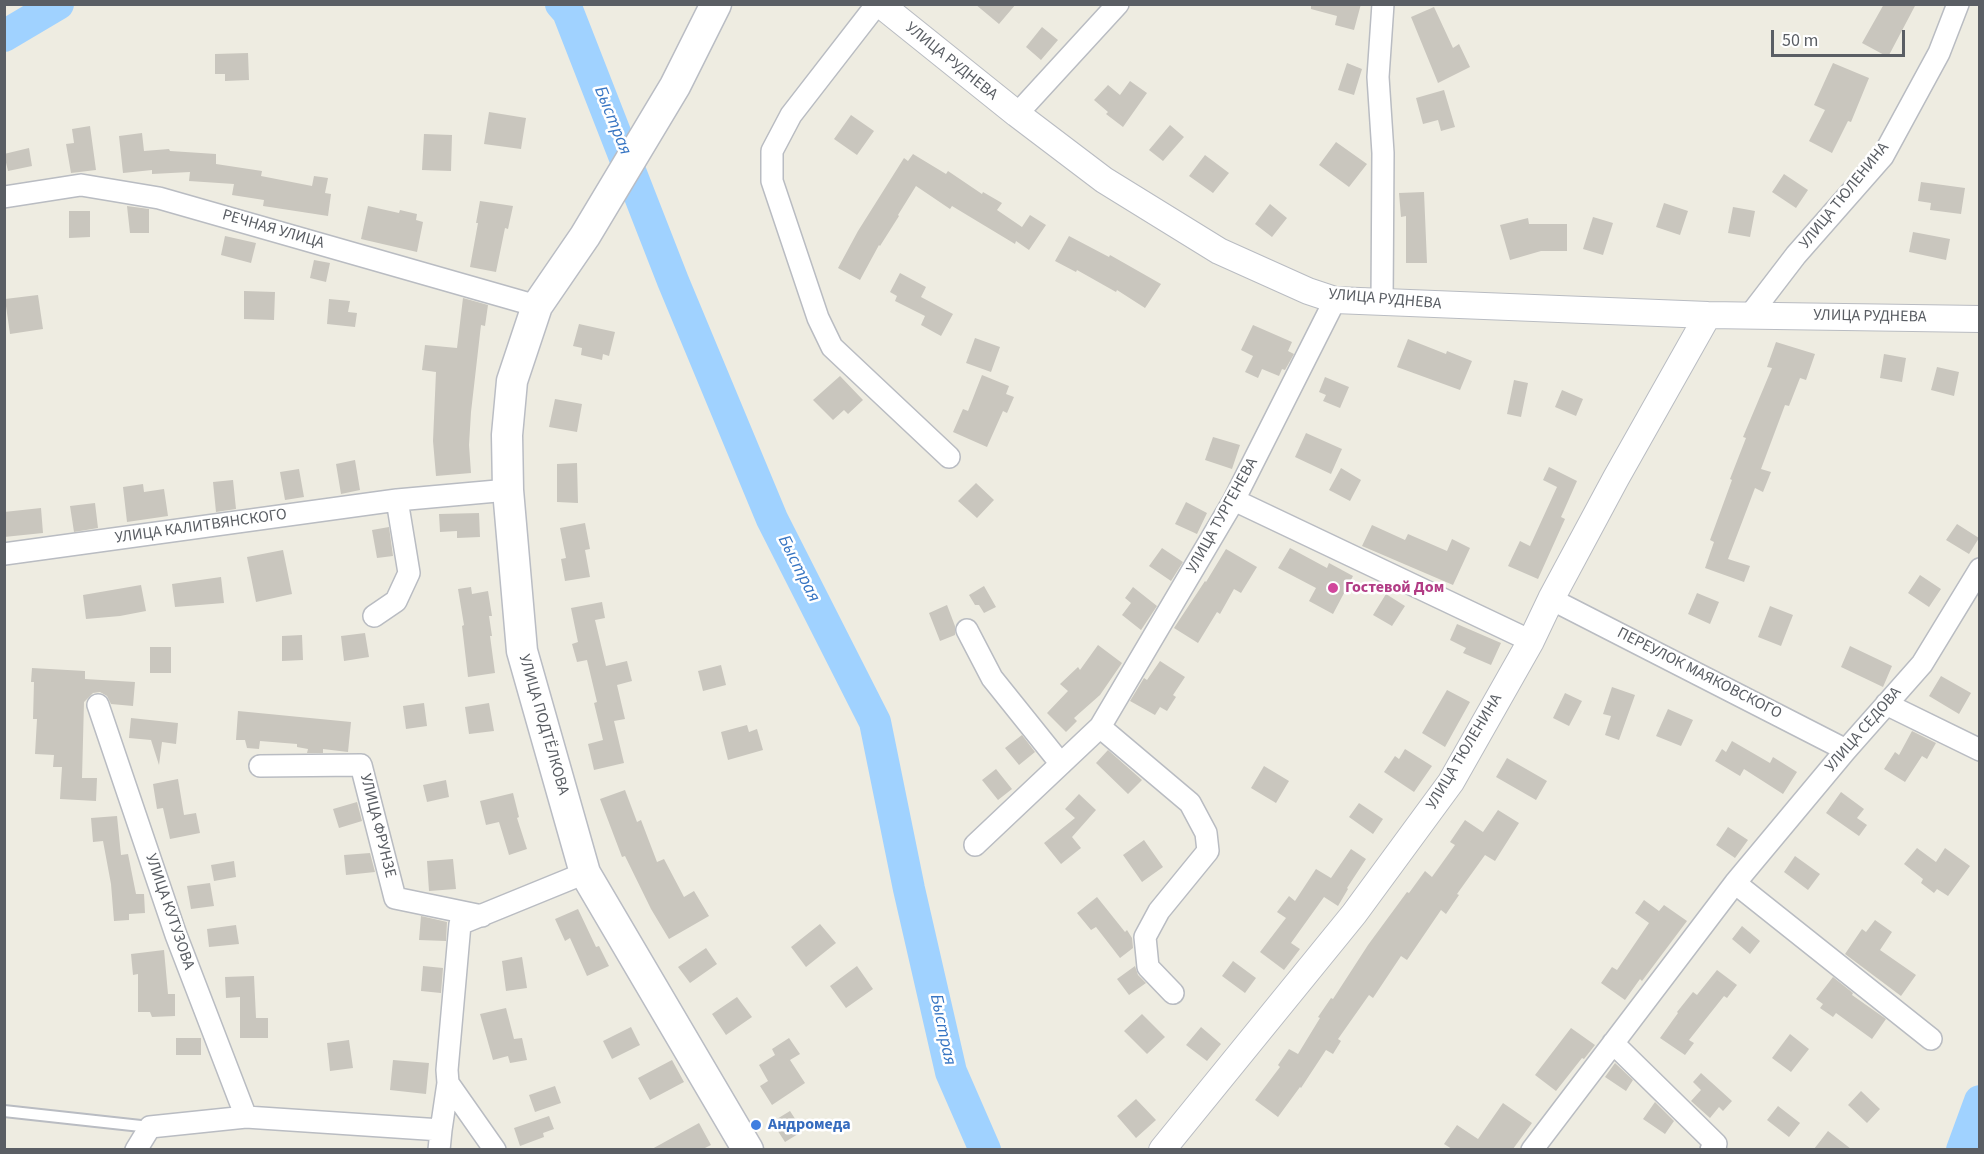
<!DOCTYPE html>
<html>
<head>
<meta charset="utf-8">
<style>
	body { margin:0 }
	#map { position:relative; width:1984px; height:1154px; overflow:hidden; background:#eeece1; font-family:"Source Sans 3",sans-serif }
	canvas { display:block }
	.frame { position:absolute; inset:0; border:6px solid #5a5e64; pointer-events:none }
	.scale { position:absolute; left:1771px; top:30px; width:134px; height:27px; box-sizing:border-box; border:3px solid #5a5e64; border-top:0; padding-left:8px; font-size:18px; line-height:21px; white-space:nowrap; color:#5a5e64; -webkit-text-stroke:4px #fff; paint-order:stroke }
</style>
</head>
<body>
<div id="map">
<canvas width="1984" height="1154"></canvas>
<div class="frame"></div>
<div class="scale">50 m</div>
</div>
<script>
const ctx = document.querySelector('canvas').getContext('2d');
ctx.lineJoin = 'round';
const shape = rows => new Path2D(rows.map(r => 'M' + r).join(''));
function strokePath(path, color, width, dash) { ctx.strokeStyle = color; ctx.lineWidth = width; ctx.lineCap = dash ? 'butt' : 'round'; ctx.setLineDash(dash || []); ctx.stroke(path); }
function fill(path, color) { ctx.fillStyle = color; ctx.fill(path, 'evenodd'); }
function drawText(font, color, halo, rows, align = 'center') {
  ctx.font = font + ' "Source Sans 3",sans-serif'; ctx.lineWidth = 5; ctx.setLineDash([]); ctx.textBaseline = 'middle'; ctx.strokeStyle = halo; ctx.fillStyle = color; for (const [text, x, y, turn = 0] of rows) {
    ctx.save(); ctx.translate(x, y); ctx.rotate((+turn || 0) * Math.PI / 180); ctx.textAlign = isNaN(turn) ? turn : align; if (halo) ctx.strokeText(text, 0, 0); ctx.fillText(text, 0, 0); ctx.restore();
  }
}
const river = shape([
	[561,4,568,12,673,281,772,519,875,722,909,889,951,1072,985,1150],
	[4,36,58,4],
	[1962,1150,1980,1101]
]);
const building = shape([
	[975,4,1016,4,999,24],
	[1311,4,1361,4,1354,30,1335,25,1337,16,1311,9],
	[1884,4,1916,4,1888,57,1862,43],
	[1434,7,1453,48,1459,44,1470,67,1438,83,1411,17],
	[1042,27,1058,40,1041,60,1026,47],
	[248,53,249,80,225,81,225,74,215,74,215,54],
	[1347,63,1362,69,1354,95,1338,90],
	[1833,63,1869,78,1851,122,1848,121,1832,153,1809,141,1825,110,1814,105],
	[1130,81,1147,93,1123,127,1106,114,1108,112,1094,100,1108,85,1120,95],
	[1444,90,1455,127,1441,131,1438,120,1423,124,1416,98],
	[489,112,526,118,521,149,484,144],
	[851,115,874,131,857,155,834,139],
	[1170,125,1184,137,1163,161,1149,150],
	[90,126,96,170,71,173,66,144,74,143,72,129],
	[142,133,144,151,169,149,170,151,216,154,216,164,262,171,261,176,312,186,314,176,328,178,325,193,331,194,328,216,263,206,264,200,232,195,234,184,189,181,190,172,152,174,152,170,123,173,119,136],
	[424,134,452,135,451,171,422,170],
	[1336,142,1367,164,1349,187,1319,165],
	[29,148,32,166,8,171,4,154],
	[913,154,946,174,948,171,982,194,983,192,1002,203,997,210,1022,227,1030,215,1046,225,1029,250,1016,241,1015,244,952,206,950,209,916,186,898,215,899,216,880,246,879,245,860,280,838,268,858,231,904,158,908,161],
	[1205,155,1229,173,1213,193,1189,176],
	[1784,174,1808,190,1796,208,1772,192],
	[1921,182,1965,188,1961,214,1930,210,1931,203,1918,201],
	[1424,192,1427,263,1406,263,1406,216,1401,217,1399,193],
	[480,201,513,206,508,229,505,228,496,272,470,267,478,223,476,223],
	[1664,203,1688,211,1680,235,1656,227],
	[1270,204,1287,218,1272,237,1255,224],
	[127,206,149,209,149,233,130,233],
	[368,206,399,213,400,210,417,214,416,220,423,222,417,252,361,239],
	[1733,207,1755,211,1750,237,1728,233],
	[69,211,90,211,90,237,69,238],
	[1593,217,1613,223,1603,255,1583,249],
	[1528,218,1529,224,1567,224,1567,251,1541,251,1510,260,1500,225],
	[1913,232,1950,239,1946,260,1909,252],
	[225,236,256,243,251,263,221,255],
	[1069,236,1109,257,1110,255,1161,284,1145,308,1117,290,1116,292,1077,270,1076,272,1055,261],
	[314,260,330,263,326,282,310,278],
	[900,273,926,287,921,297,953,314,941,336,921,325,925,316,895,301,897,296,890,292],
	[244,291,275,292,274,320,244,319],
	[38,295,43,329,10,334,5,299],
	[463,298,488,305,485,326,481,325,471,412,469,445,471,473,436,476,433,441,436,372,422,370,425,345,457,348],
	[329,299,350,301,348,312,357,313,355,327,327,324],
	[579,324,615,332,609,356,603,354,602,360,581,355,582,348,573,346],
	[1253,325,1292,342,1288,351,1294,354,1285,370,1282,369,1279,376,1262,369,1258,378,1245,372,1253,356,1241,350],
	[975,338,1000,347,991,372,966,363],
	[1408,339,1446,354,1447,351,1472,361,1460,390,1397,367],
	[1776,342,1815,354,1806,380,1800,378,1789,406,1785,405,1761,469,1771,472,1763,492,1755,488,1728,559,1750,566,1744,582,1705,568,1714,542,1710,540,1732,480,1730,479,1746,438,1743,437,1772,368,1767,367],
	[1884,354,1906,358,1902,382,1880,378],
	[1937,367,1959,372,1954,396,1931,390],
	[982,375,1009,386,1006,394,1014,397,1007,413,1003,411,987,447,953,432,963,409,968,411],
	[840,376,863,400,848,414,844,410,833,420,813,400],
	[1325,377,1349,387,1340,408,1323,401,1326,395,1319,392],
	[1514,380,1528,383,1521,417,1507,414],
	[1562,390,1583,399,1576,416,1555,407],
	[555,399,582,404,577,432,549,427],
	[1306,433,1342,449,1331,474,1295,457],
	[1213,437,1240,445,1232,469,1205,460],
	[355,460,360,490,341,494,336,464],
	[577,463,578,503,557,502,557,464],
	[1549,467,1577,481,1561,517,1565,519,1538,579,1508,566,1520,541,1530,546,1557,487,1543,480],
	[1341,468,1361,480,1350,501,1329,490],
	[299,469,304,497,285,500,280,472],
	[233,480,236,509,216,512,213,482],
	[976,483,994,500,977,518,958,501],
	[143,484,144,492,164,489,168,516,127,522,123,487],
	[1186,502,1207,513,1197,534,1175,524],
	[95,503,98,528,74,532,70,506],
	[41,508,43,533,4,537,4,512],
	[479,513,480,537,457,538,457,531,440,532,439,514],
	[585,523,590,549,585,550,590,577,565,581,561,559,566,558,560,528],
	[1957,524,1979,538,1969,554,1946,540],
	[1372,525,1405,540,1408,534,1447,551,1452,539,1470,548,1453,585,1362,546],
	[389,527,393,556,377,558,372,530],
	[1162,548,1183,562,1171,581,1149,566],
	[1290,548,1327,568,1329,563,1353,576,1333,614,1309,601,1316,588,1278,568],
	[1226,549,1257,567,1241,593,1234,589,1220,614,1217,612,1198,643,1174,628,1205,581,1206,582],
	[283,550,292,594,256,602,247,557],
	[1920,575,1941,589,1929,607,1908,593],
	[221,577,224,603,175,607,172,584],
	[141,585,146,611,120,616,86,619,83,595],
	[984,586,996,607,984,613,979,605,975,605,969,595],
	[471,587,472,594,488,591,492,616,489,616,492,636,490,636,495,673,468,677,462,626,464,625,458,589],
	[1133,587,1157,606,1141,630,1122,615,1131,603,1125,598],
	[1697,593,1719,602,1710,624,1688,614],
	[1386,594,1405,606,1392,626,1373,615],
	[602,602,605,618,595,620,606,666,627,661,632,681,617,685,625,719,614,721,624,763,594,770,588,744,603,740,594,703,597,702,587,660,577,662,572,644,578,642,571,608],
	[947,605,955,626,955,635,940,641,929,613],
	[1770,606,1793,615,1781,646,1758,637],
	[1457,624,1501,643,1491,665,1463,653,1466,648,1450,640],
	[365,633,369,657,344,661,341,636],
	[302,635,303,660,282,661,282,636],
	[1098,645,1122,663,1100,695,1074,718,1077,721,1066,732,1047,713,1068,691,1060,684,1078,667,1080,670],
	[1850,646,1892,666,1883,687,1841,667],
	[150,647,171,647,171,673,150,673],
	[1160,661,1185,677,1173,695,1176,697,1167,711,1160,707,1155,715,1130,701,1144,678,1147,680],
	[721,665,726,685,703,691,698,671],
	[32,668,85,671,85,679,135,682,133,706,111,704,107,696,100,692,93,693,84,702,82,778,97,778,96,801,60,799,62,767,53,767,54,755,35,754,37,719,33,719,34,682,31,682],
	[1941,676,1971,693,1959,714,1929,696],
	[1612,687,1635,695,1619,740,1605,735,1611,716,1603,714],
	[1447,690,1470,702,1445,747,1422,733],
	[1565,693,1582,701,1569,726,1553,718],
	[424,703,427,726,406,729,403,706],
	[489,703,494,731,469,734,465,707],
	[1668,709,1693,720,1681,746,1656,736],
	[238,711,351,722,348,752,323,749,323,753,307,753,308,749,297,747,297,744,260,741,259,749,247,748,245,740,236,740],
	[131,718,178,723,176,744,162,742,159,765,151,740,129,738],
	[747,725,749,732,757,729,763,750,728,760,721,732],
	[1912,731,1936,743,1927,759,1922,756,1905,782,1884,769,1895,752,1899,755],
	[1022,735,1035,752,1019,765,1005,748],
	[1732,741,1770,763,1773,757,1797,772,1783,794,1744,769,1740,776,1715,761,1722,749,1726,752],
	[1405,749,1432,766,1414,792,1384,772,1395,756,1399,759],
	[1108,750,1142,780,1128,794,1096,763],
	[1507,758,1547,781,1536,800,1496,777],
	[1264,766,1289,781,1276,803,1251,788],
	[996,769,1012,789,998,800,982,780],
	[178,779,184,815,196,813,200,833,170,839,163,808,157,809,153,784],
	[446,780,449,797,427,802,423,785],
	[625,790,637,822,641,820,657,862,664,859,684,897,694,891,709,916,669,939,651,909,625,856,622,857,600,799],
	[1841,792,1864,809,1857,818,1867,825,1859,836,1826,813],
	[513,793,519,817,517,818,527,849,509,855,499,822,486,825,480,801],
	[1079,794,1096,810,1072,837,1081,848,1061,864,1044,843,1075,818,1065,809],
	[357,802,362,821,339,828,333,809],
	[1359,803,1383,819,1373,834,1349,817],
	[1498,810,1519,823,1495,861,1485,855,1457,894,1459,895,1446,914,1441,910,1407,960,1401,956,1373,998,1369,995,1338,1039,1341,1041,1333,1054,1326,1050,1301,1088,1300,1087,1278,1117,1255,1100,1280,1067,1278,1065,1289,1049,1298,1054,1320,1018,1318,1017,1331,998,1333,999,1368,945,1407,892,1409,893,1425,871,1432,877,1455,845,1450,842,1465,820,1483,832],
	[117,816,121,855,128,854,136,894,144,894,145,913,129,914,129,920,114,921,111,884,103,841,93,842,91,818],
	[1728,827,1748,840,1735,858,1716,845],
	[1144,840,1163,867,1142,882,1123,855],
	[1917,848,1936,862,1945,848,1970,866,1948,896,1937,889,1934,893,1921,883,1923,879,1904,864],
	[1351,849,1366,859,1347,888,1348,889,1338,906,1324,897,1291,943,1300,949,1284,970,1260,952,1286,918,1277,912,1289,896,1295,901,1316,869,1331,878],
	[370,853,375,872,346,875,344,855],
	[1795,856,1820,874,1808,890,1784,872],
	[453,859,456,889,429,891,427,861],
	[234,861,236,877,214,881,211,865],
	[210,883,214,906,191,909,187,886],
	[1097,897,1125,932,1127,930,1132,938,1133,948,1120,958,1096,927,1091,930,1077,913],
	[1644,900,1659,911,1664,905,1687,921,1642,981,1640,979,1625,1000,1601,983,1612,967,1617,970,1649,923,1635,913],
	[578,909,596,947,599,946,609,966,587,976,570,938,565,941,555,919],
	[421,916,447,922,446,941,419,940],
	[1875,920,1892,932,1880,950,1916,975,1901,996,1845,954,1862,929,1866,932],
	[820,924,836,943,806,967,791,947],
	[236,925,239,944,209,947,207,929],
	[1742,926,1760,941,1750,954,1732,939],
	[706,948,717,964,690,983,678,967],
	[164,950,168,994,175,994,175,1016,152,1017,150,1012,138,1012,138,974,133,975,131,954],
	[522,957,527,988,506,991,502,961],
	[1233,961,1256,978,1245,993,1222,976],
	[423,966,443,968,441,993,421,991],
	[857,966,873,989,846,1008,830,986],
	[1135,966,1138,975,1146,983,1129,995,1117,979],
	[1717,970,1737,985,1727,998,1724,996,1689,1040,1694,1043,1685,1055,1660,1038,1678,1013,1677,1012,1693,992,1697,995],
	[254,976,256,1018,268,1018,268,1038,240,1038,240,997,226,998,225,977],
	[1833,977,1853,993,1852,995,1886,1019,1872,1039,1836,1013,1833,1017,1820,1008,1823,1004,1816,999],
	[737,997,752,1017,726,1035,712,1014],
	[506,1008,514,1039,522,1038,527,1060,510,1063,508,1056,493,1060,480,1014],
	[1142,1014,1165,1037,1147,1054,1124,1031],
	[631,1027,640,1045,612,1059,603,1041],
	[1201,1027,1221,1044,1207,1061,1186,1045],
	[1571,1028,1595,1045,1584,1059,1582,1058,1556,1091,1535,1075],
	[1790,1034,1809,1049,1791,1072,1772,1058],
	[176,1038,201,1038,201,1055,176,1055],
	[789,1038,800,1054,790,1060,805,1083,772,1105,760,1086,768,1081,759,1065,775,1055,772,1049],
	[349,1040,353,1068,330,1071,327,1043],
	[393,1060,429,1063,426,1094,390,1090],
	[672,1060,684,1082,650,1100,638,1078],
	[1615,1063,1633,1080,1626,1091,1605,1077],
	[1701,1073,1732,1101,1723,1111,1719,1107,1710,1118,1691,1101,1701,1090,1693,1082],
	[555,1086,561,1103,535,1112,529,1095],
	[1861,1091,1880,1109,1867,1123,1848,1105],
	[1136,1099,1156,1120,1136,1138,1117,1116],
	[1655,1102,1674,1121,1665,1134,1643,1119],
	[1503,1103,1532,1123,1513,1149,1452,1149,1444,1144,1457,1125,1478,1139],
	[1778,1106,1800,1123,1789,1137,1767,1120],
	[790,1111,803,1131,785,1142,772,1122],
	[549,1116,554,1129,543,1133,544,1137,520,1146,514,1128],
	[699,1123,711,1145,703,1149,652,1149],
	[1828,1131,1851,1149,1814,1149]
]);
const service = shape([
	[4,1111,150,1127]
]);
const minor = shape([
	[877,4,791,115,772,151,772,181,818,318,832,347,949,457],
	[1017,114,1118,4],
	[4,197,81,185,159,198,537,306],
	[1382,303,1383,153,1378,77,1383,4],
	[1750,315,1796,255,1883,156,1939,53,1958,4],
	[1234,500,1531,641],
	[4,554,397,500,508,490],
	[1551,599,1846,750],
	[374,616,396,601,409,573,397,500],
	[967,630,992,678,1061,764],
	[1886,704,1980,750],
	[98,705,176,935,246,1117],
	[1100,727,1190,803,1206,833,1208,851,1159,911,1145,937,1148,967,1173,993],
	[260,766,361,765,395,898,482,916],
	[975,845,1100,727,1234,500,1335,300],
	[1735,883,1931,1039],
	[1613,1043,1716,1144,1711,1150],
	[136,1150,150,1127,246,1117,441,1130,448,1083],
	[439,1150,441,1130],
	[495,1150,448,1083,447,1070,460,924,585,873],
	[1532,1150,1735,883,1846,750,1922,664,1980,569]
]);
const tertiary = shape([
	[880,4,1017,114,1104,180,1219,251,1308,291,1335,300,1708,315,1980,319],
	[1162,1150,1354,914,1451,782,1531,641,1551,599,1616,478,1708,315]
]);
const secondary = shape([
	[716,4,675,86,585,236,537,306,512,381,507,435,508,490,522,651,585,873,748,1150]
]);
const markers = [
	[1333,588,6,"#d1479c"],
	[756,1125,6,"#3f7fe0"]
];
const streetNames = [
	["УЛИЦА РУДНЕВА",951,62,39],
	["УЛИЦА ТЮЛЕНИНА",1845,196,-51],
	["РЕЧНАЯ УЛИЦА",273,230,16],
	["УЛИЦА РУДНЕВА",1385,300,5],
	["УЛИЦА РУДНЕВА",1870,317,1],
	["УЛИЦА ТУРГЕНЕВА",1223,516,-61],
	["УЛИЦА КАЛИТВЯНСКОГО",201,527,-8],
	["ПЕРЕУЛОК МАЯКОВСКОГО",1699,674,27],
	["УЛИЦА ПОДТЁЛКОВА",543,725,74],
	["УЛИЦА СЕДОВА",1864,730,-49],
	["УЛИЦА ТЮЛЕНИНА",1465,752,-59],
	["УЛИЦА ФРУНЗЕ",377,826,76],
	["УЛИЦА КУТУЗОВА",169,912,71]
];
const hotelNames = [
	["Гостевой Дом",1345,588]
];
const shopNames = [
	["Андромеда",768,1125]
];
const waterNames = [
	["Быстрая",612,121,68],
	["Быстрая",798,569,63],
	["Быстрая",942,1030,78]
];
strokePath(river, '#a0d2ff', 32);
fill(building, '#c9c6be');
strokePath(service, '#b9bcc2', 14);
strokePath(minor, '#b9bcc2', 24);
strokePath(tertiary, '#b9bcc2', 28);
strokePath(secondary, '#babdc4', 33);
strokePath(service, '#fff', 10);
strokePath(minor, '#fff', 21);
strokePath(tertiary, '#fff', 26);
strokePath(secondary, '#fff', 30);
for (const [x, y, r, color] of markers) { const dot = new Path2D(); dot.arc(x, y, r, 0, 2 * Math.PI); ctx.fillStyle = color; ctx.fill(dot); strokePath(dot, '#fff', 2); }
drawText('16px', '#5a5e64', '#fff', streetNames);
drawText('bold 16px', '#b23c85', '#fff', hotelNames, 'left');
drawText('bold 16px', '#366cbe', '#fff', shopNames, 'left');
drawText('italic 18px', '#3775c3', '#fff', waterNames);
</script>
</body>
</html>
